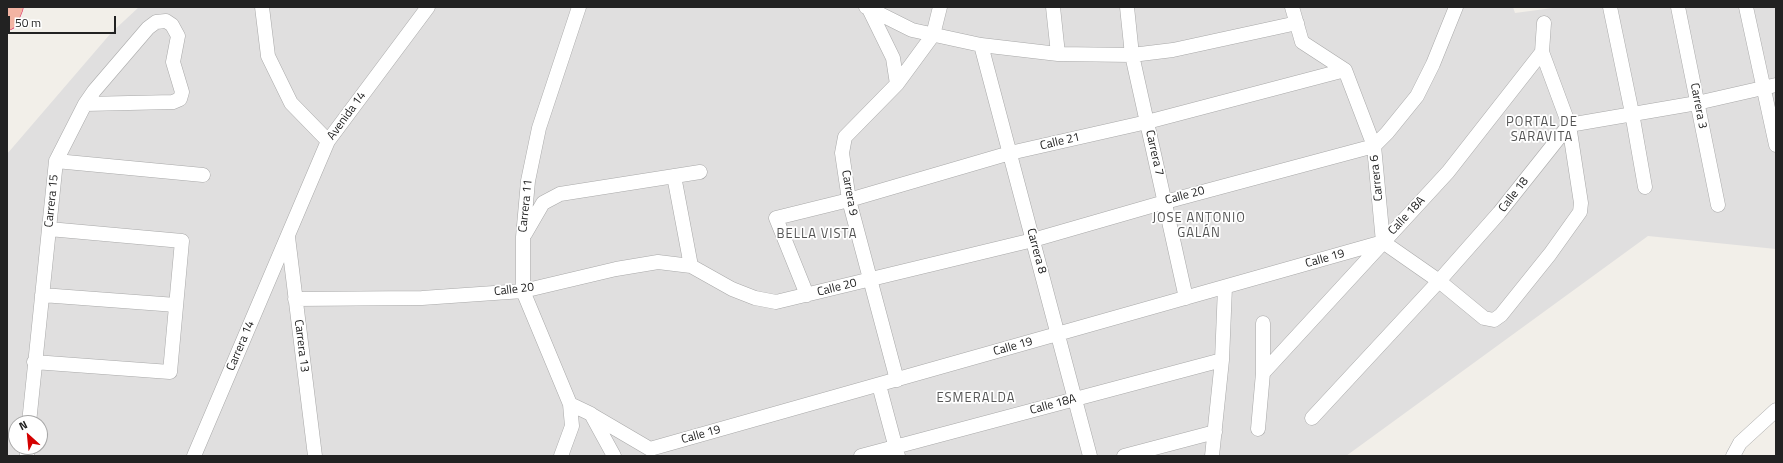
<!DOCTYPE html>
<html>
<head>
<meta charset="utf-8">
<style>
	body { margin:0 }
	#map { position:relative; width:1783px; height:463px; overflow:hidden; background:#f2efe9; font-family:"Titillium Web",sans-serif }
	canvas { display:block }
	.frame { position:absolute; inset:0; border:8px solid #222; pointer-events:none }
	.north { position:absolute; left:8px; top:415px; width:40px; height:40px; box-sizing:border-box; background:#fff; border:1px solid #a7a7a7; border-radius:50%; rotate:333deg; font-size:11px; font-weight:700; line-height:16px; text-align:center; color:#222 }
	.north::after { content:''; display:block; margin:auto; width:14px; height:18px; background:#d40000; clip-path:polygon(50% 0,100% 100%,50% 72%,0 100%) }
	.scale { position:absolute; left:8px; top:16px; width:108px; height:18px; box-sizing:border-box; border:2px solid #222; border-top:0; padding-left:5px; font-size:12px; line-height:14px; white-space:nowrap; color:#222; -webkit-text-stroke:3px #fff; paint-order:stroke }
</style>
</head>
<body>
<div id="map">
<canvas width="1783" height="463"></canvas>
<div class="frame"></div>
<div class="north">N</div>
<div class="scale">50 m</div>
</div>
<script>
const ctx = document.querySelector('canvas').getContext('2d');
ctx.lineJoin = 'round';
function fill(path, color) { ctx.fillStyle = color; ctx.fill(path, 'evenodd'); }
const shape = rows => new Path2D(rows.map(r => 'M' + r).join(''));
function strokePath(path, color, width, dash) { ctx.strokeStyle = color; ctx.lineWidth = width; ctx.lineCap = dash ? 'butt' : 'round'; ctx.setLineDash(dash || []); ctx.stroke(path); }
function drawText(font, color, halo, rows, align = 'center') {
  ctx.font = font + ' "Titillium Web",sans-serif'; ctx.lineWidth = 3.5; ctx.setLineDash([]); ctx.textBaseline = 'middle'; ctx.strokeStyle = halo; ctx.fillStyle = color; for (const [text, x, y, turn = 0] of rows) {
    ctx.save(); ctx.translate(x, y); ctx.rotate((+turn || 0) * Math.PI / 180); ctx.textAlign = isNaN(turn) ? turn : align; if (halo) ctx.strokeText(text, 0, 0); ctx.fillText(text, 0, 0); ctx.restore();
  }
}
const residential = shape([
	[139,7,1513,7,1515,13,1560,7,1776,7,1776,249,1648,236,1346,456,7,456,7,154,111,33],
	[16,423,40,423,40,447,16,447]
]);
const minor = shape([
	[262,7,268,56,291,103,328,141],
	[866,7,912,30,981,45,1058,54,1132,55,1173,50,1297,23],
	[1053,7,1058,54],
	[1127,7,1132,55,1186,298],
	[1292,7,1302,42,1345,70,1374,146,1383,242,1439,281,1484,318,1494,320,1501,315,1550,254,1580,212,1581,203,1569,125,1542,52,1544,23],
	[1610,7,1632,113,1645,187],
	[1678,7,1718,205],
	[1746,7,1776,145],
	[869,9,893,58,897,84],
	[981,45,1090,456],
	[1374,146,1387,133,1417,96,1433,64,1456,7],
	[56,161,203,175],
	[674,176,691,266],
	[525,234,543,203,560,194,700,172],
	[288,237,315,456],
	[42,295,176,305],
	[807,295,776,218,849,200,1010,153,1147,122,1345,70],
	[295,299,422,298,523,291,616,269,658,262,691,266,732,289,755,298,776,302,1033,240,1165,202,1374,146],
	[34,362,170,372,182,241,49,229],
	[1263,373,1448,172,1542,52],
	[897,380,849,200,842,153,845,137,897,84,933,35,940,7],
	[879,385,898,456],
	[570,404,591,414,614,456],
	[592,415,650,449],
	[1312,418,1439,281,1499,213,1569,125,1697,103,1776,85],
	[29,423,56,161,85,104,94,91,148,28,156,22,166,21,172,25,178,36,173,62,182,92,180,99,173,102,85,104],
	[1258,429,1263,373,1263,323],
	[650,449,1383,242],
	[27,456,27,447],
	[194,456,328,141,428,7],
	[561,456,572,426,570,404,523,291,523,237,528,181,539,128,579,7],
	[861,456,1222,360],
	[1124,456,1215,432],
	[1212,456,1222,360,1225,287],
	[1733,456,1740,443,1776,410]
]);
const trunk = shape([
	[7,19,12,7]
]);
const streetNames = [
	["Carrera 3",1698,106,79],
	["Avenida 14",347,116,-54],
	["Calle 21",1060,142,-13],
	["Carrera 7",1154,153,77],
	["Carrera 6",1377,178,-96],
	["Carrera 9",849,193,80],
	["Calle 18",1514,195,-52],
	["Calle 20",1185,196,-15],
	["Carrera 15",52,201,-84],
	["Carrera 11",526,206,-84],
	["Calle 18A",1407,216,-47],
	["Carrera 8",1036,251,75],
	["Calle 19",1325,259,-16],
	["Calle 20",837,288,-14],
	["Calle 20",514,290,-7],
	["Carrera 14",241,346,-67],
	["Carrera 13",301,346,83],
	["Calle 19",1013,347,-16],
	["Calle 18A",1053,405,-15],
	["Calle 19",701,435,-16]
];
const neighbourhoodNames = [
	["PORTAL DE",1542,123],
	["SARAVITA",1542,138],
	["JOSE ANTONIO",1199,219],
	["GALÁN",1199,234],
	["BELLA VISTA",817,235],
	["ESMERALDA",976,399]
];
fill(residential, '#e0dfdf');
strokePath(minor, '#a9a9a9', 15);
strokePath(trunk, '#dc2a67', 23);
strokePath(minor, '#fff', 14);
strokePath(trunk, '#f2b4a3', 22);
drawText('12px', '#222', '#fff', streetNames);
ctx.letterSpacing = '1px';
drawText('13px', '#555', '#fff', neighbourhoodNames);
ctx.letterSpacing = '0px';
</script>
</body>
</html>
